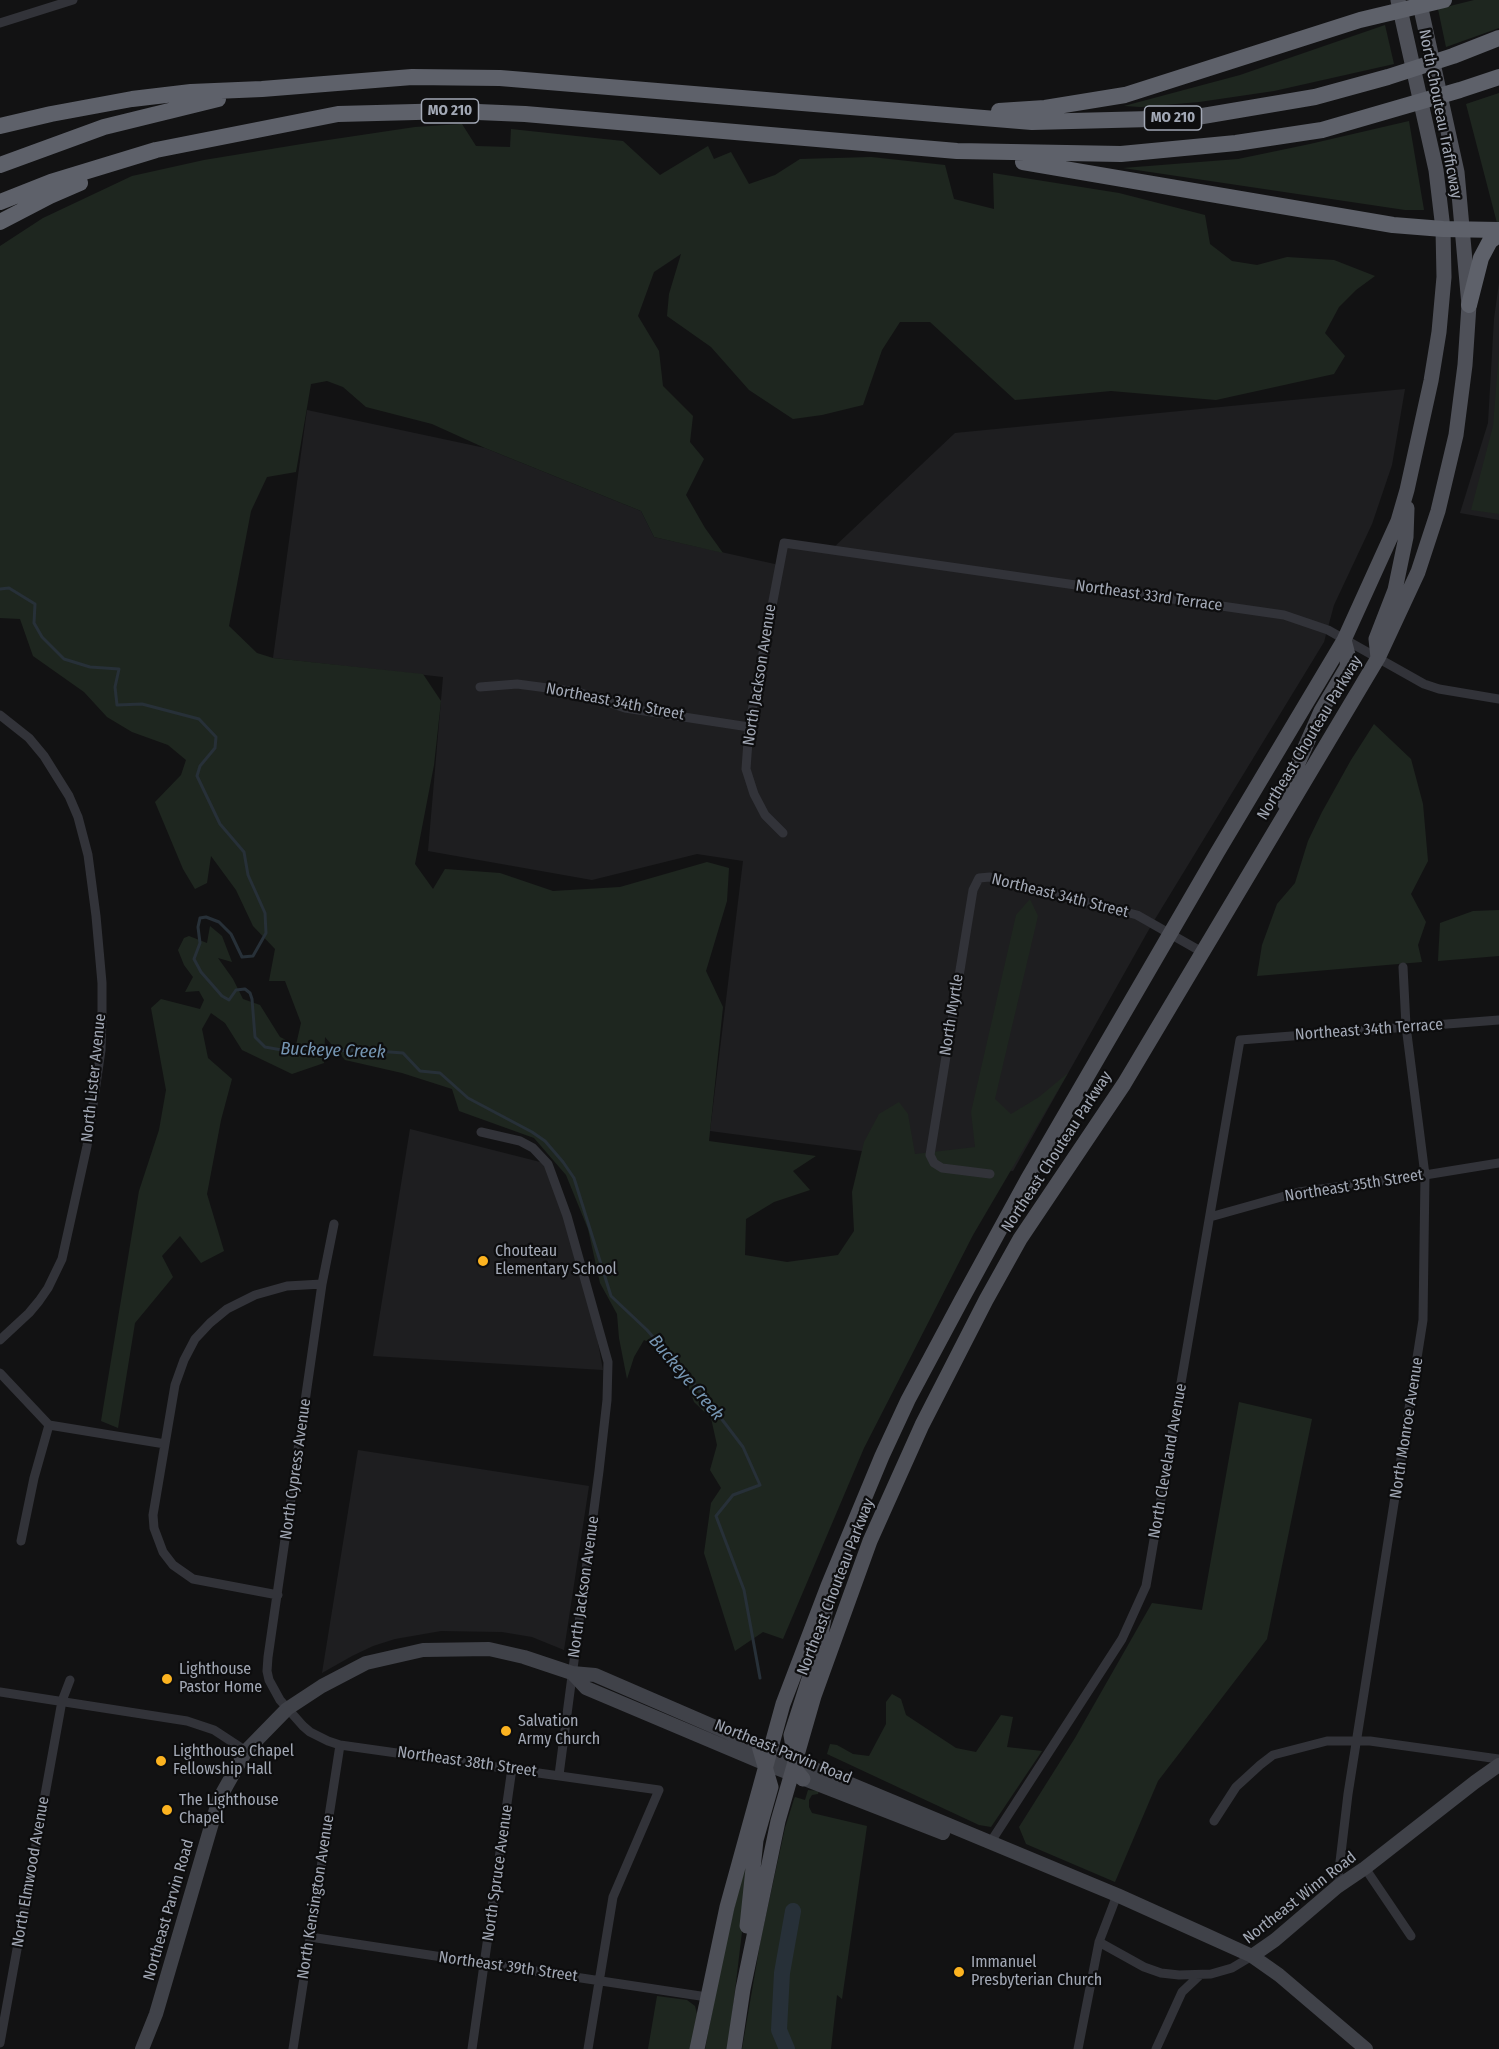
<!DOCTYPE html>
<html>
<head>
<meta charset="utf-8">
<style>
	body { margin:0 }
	canvas { display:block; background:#121213 }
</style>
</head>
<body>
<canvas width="1499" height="2049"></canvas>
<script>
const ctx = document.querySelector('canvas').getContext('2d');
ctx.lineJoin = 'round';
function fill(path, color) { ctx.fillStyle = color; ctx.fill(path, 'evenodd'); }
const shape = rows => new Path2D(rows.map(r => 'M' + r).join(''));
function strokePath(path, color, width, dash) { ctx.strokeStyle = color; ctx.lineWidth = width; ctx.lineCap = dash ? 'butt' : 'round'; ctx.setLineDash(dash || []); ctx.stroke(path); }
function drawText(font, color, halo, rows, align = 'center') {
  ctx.font = font + ' "Fira Sans Condensed",sans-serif'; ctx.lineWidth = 4.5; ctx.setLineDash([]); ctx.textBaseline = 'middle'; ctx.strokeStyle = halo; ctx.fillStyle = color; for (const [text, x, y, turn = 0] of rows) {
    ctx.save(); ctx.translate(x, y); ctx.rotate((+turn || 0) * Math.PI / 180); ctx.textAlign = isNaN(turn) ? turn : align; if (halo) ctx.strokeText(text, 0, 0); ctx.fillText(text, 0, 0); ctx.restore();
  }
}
const built = shape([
	[1499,283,1499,520,1460,513,1488,423,1494,319],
	[1405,389,1392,465,1372,524,1334,605,1324,642,1152,924,1013,1171,710,1131,743,861,697,854,592,880,428,851,443,677,273,658,307,410,485,448,641,511,654,537,779,565,784,543,832,549,955,433],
	[410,1129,548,1164,589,1295,603,1370,373,1356],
	[358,1450,589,1486,564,1650,532,1637,502,1632,441,1631,395,1639,373,1646,352,1656,322,1673]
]);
const green = shape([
	[1474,0,1499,0,1499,28,1446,47,1438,9],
	[1385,25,1394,64,1274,91,1199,102,1141,107,1124,106,1240,75],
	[1499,93,1499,223,1497,223,1466,104],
	[1409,121,1424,210,1405,210,1123,168,1238,159,1310,144],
	[462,124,476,146,510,147,511,129,623,141,660,175,708,146,714,159,731,152,749,184,775,175,800,159,871,157,945,165,954,199,994,209,993,173,1119,193,1205,215,1210,244,1232,261,1257,265,1287,257,1334,260,1375,276,1356,290,1339,307,1325,333,1345,356,1334,374,1216,400,1111,391,1015,400,930,322,900,322,882,350,863,405,822,415,793,419,749,390,711,347,667,316,669,294,681,254,654,272,638,316,659,351,663,386,693,416,690,442,704,459,686,495,705,528,723,553,654,537,641,511,485,448,432,424,366,407,343,387,327,381,311,384,296,472,267,477,251,511,229,626,257,653,273,658,423,674,441,701,434,765,415,864,433,889,445,869,500,873,553,891,620,887,707,862,729,868,727,901,706,971,723,1007,709,1141,816,1156,793,1171,810,1190,774,1202,746,1219,745,1255,787,1262,838,1255,854,1231,852,1192,864,1142,879,1114,899,1102,908,1114,915,1154,975,1147,971,1112,1016,915,1030,899,1038,916,995,1099,1011,1114,1039,1097,1068,1073,973,1235,864,1448,783,1639,763,1632,735,1651,704,1553,711,1503,721,1488,710,1470,717,1445,711,1418,694,1402,677,1355,644,1340,634,1357,627,1379,619,1338,617,1314,600,1283,588,1229,566,1175,534,1138,459,1111,452,1089,402,1073,345,1060,325,1037,324,1063,292,1074,242,1050,225,1023,211,1013,202,1029,208,1058,232,1079,221,1120,207,1194,224,1251,201,1263,180,1236,162,1256,173,1277,135,1323,118,1428,101,1421,139,1191,159,1130,166,1090,151,1008,161,999,200,1009,204,1000,199,991,185,992,193,977,184,965,178,950,184,938,189,936,207,943,210,926,222,936,232,962,218,958,233,979,243,999,260,1005,280,1037,296,1045,301,1023,285,981,269,981,275,949,253,926,236,890,211,856,207,883,195,889,183,869,155,802,181,775,186,760,168,745,132,732,107,717,84,692,33,656,20,619,0,618,0,246,43,218,132,176,204,160,308,143,415,127],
	[1499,350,1499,514,1471,510,1493,426],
	[1374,724,1411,759,1423,804,1428,861,1411,894,1426,922,1418,945,1422,962,1257,976,1262,945,1277,904,1295,883,1308,841,1322,812,1351,760],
	[1499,910,1499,956,1438,961,1440,923,1473,911],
	[1239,1402,1312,1419,1267,1639,1158,1781,1115,1882,1026,1844,1019,1827,1075,1738,1152,1603,1202,1610],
	[892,1694,901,1699,906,1715,956,1748,976,1752,1001,1715,1013,1717,1007,1747,1042,1751,991,1827,979,1825,827,1754,830,1744,837,1745,853,1754,869,1756,886,1724,886,1702],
	[808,1790,819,1791,818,1794,812,1795,809,1800,809,1807,812,1813,867,1826,842,1999,837,1995,831,2049,742,2049,761,1938,785,1828,794,1799,795,1797,805,1800],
	[753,1840,728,2049,705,2049,722,1960,747,1854],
	[657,1996,687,2000,695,2006,697,2014,691,2049,648,2049]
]);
const stream = shape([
	[0,589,9,588,35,604,34,623,42,637,64,659,90,667,119,669,115,687,117,705,142,704,199,719,216,737,215,748,200,766,197,776,220,824,244,852,248,875,265,913,266,933,253,956,242,957,231,934,219,922,206,917,200,918,198,927,200,943,194,959,201,972,222,996,229,1000,236,990,245,989,250,993,252,999,255,1037,265,1047,293,1052,364,1050,403,1053,420,1071,440,1073,468,1098,532,1132,545,1141,563,1162,574,1178,611,1296,647,1330,701,1392,743,1447,760,1485,733,1495,716,1516,744,1590,760,1678]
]);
const river = shape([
	[787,2049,779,2030,782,1973,793,1911]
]);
const street = shape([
	[0,23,73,0],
	[480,687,517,684,578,692,625,708,749,727],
	[0,715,29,738,44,756,69,796,78,817,88,855,96,916,102,983,102,1016,101,1050,87,1146,62,1259,48,1288,39,1301,29,1313,0,1340],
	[783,833,765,815,754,794,746,769,749,727,784,543,1284,615,1328,630,1424,684,1439,689,1499,699],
	[481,1132,520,1141,533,1148,548,1164,567,1216,608,1362,607,1400,599,1471,559,1775],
	[990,1174,942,1168,934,1163,930,1155,973,890,979,878,990,877,1137,915,1202,952],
	[1210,1217,1299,1192,1425,1175,1499,1163],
	[334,1224,322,1284,268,1657,267,1671,269,1680,280,1700,303,1726,310,1732,328,1741,340,1745,659,1790,613,1897,588,2049],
	[0,1373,49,1425,165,1444],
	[21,1541,34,1478,49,1425],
	[278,1595,193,1579,173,1565,163,1552,154,1528,153,1515,175,1385,184,1360,195,1339,210,1323,227,1309,255,1295,287,1286,322,1284],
	[0,1692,187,1721,214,1730,246,1751],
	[1214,1821,1236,1787,1260,1765,1273,1755,1327,1741,1370,1741,1499,1759],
	[990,1843,1122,1639,1146,1586,1240,1040,1499,1020],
	[1365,1868,1411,1936],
	[1337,1887,1348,1794,1423,1320,1425,1175,1406,1026,1403,967],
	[310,1937,707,1997],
	[1099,1942,1144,1967,1161,1973,1179,1975,1211,1974,1232,1968,1252,1956],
	[0,2043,62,1701,70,1680],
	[293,2049,340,1745],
	[472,2049,512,1768],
	[1078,2049,1099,1942,1117,1895],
	[1156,2049,1182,1992,1200,1975]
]);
const secondary = shape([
	[572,1673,586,1688,766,1764,943,1833],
	[1252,1956,1275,1940,1337,1887,1365,1868,1475,1782,1499,1765],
	[142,2049,156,2014,219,1799,246,1751,287,1709,322,1686,366,1663,423,1650,489,1649,524,1657,572,1673,595,1675,759,1746,1117,1895,1208,1936,1252,1956,1279,1975,1366,2049]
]);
const primary = shape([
	[1378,658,1376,639,1395,590,1406,537,1407,508],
	[1285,804,1295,770,1321,711,1347,667,1348,655,1344,640],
	[803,1779,797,1772,791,1735,818,1651,826,1607],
	[747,1926,756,1840,771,1787,759,1746],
	[697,2049,727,1907,783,1704,828,1586,882,1456,908,1400,962,1299,1027,1180,1217,853,1344,640,1398,521,1407,490,1431,381,1439,332,1444,277,1443,229,1436,170,1398,0],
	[734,2049,743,1989,778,1821,814,1696,870,1541,922,1425,986,1300,1020,1239,1124,1084,1378,658,1418,572,1438,511,1456,435,1465,365,1469,305,1457,172,1419,0]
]);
const highway = shape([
	[999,111,1045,108,1125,95,1360,20,1444,0],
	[0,126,51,114,132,99,191,92,262,89,412,77,500,78,1032,122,1191,118,1315,97,1388,77,1453,56,1499,38],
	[1023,162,1393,225,1443,229,1499,230],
	[0,165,104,127,218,99],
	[0,202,51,182,156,150,338,114,454,111,525,114,957,151,1121,154,1236,143,1322,130,1460,90,1499,77],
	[0,222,50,196,80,183],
	[1469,305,1481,258,1490,241,1499,235]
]);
const markers = [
	[483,1261,6,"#fcb320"],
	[167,1679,6,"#fcb320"],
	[506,1731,6,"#fcb320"],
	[161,1761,6,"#fcb320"],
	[167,1810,6,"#fcb320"],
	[959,1972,6,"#fcb320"]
];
const shields = [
	[450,111,57],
	[1173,118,57]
];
const shieldNames = [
	["MO 210",450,111],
	["MO 210",1173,118]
];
const streetNames = [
	["North Chouteau Trafficway",1440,114,79],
	["Northeast 33rd Terrace",1149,596,8],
	["North Jackson Avenue",760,675,-81],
	["Northeast 34th Street",615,702,11],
	["Northeast Chouteau Parkway",1310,738,-59],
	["Northeast 34th Street",1060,896,14],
	["North Myrtle",952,1015,-81],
	["Northeast 34th Terrace",1369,1030,-4],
	["North Lister Avenue",94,1078,-84],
	["Northeast Chouteau Parkway",1057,1152,-57],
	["Northeast 35th Street",1354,1186,-9],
	["North Monroe Avenue",1407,1428,-81],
	["North Cleveland Avenue",1168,1461,-80],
	["North Cypress Avenue",296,1469,-82],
	["North Jackson Avenue",584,1587,-82],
	["Northeast Chouteau Parkway",836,1587,-69],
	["Northeast Parvin Road",783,1752,22],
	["Northeast 38th Street",467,1762,8],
	["North Elmwood Avenue",31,1872,-80],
	["North Spruce Avenue",498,1873,-82],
	["North Kensington Avenue",316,1897,-81],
	["Northeast Winn Road",1300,1898,-38],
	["Northeast Parvin Road",169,1910,-74],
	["Northeast 39th Street",508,1967,8]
];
const poiNames = [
	["Chouteau",495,1252],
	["Elementary School",495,1270],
	["Lighthouse",179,1670],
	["Pastor Home",179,1688],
	["Salvation",518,1722],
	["Army Church",518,1740],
	["Lighthouse Chapel",173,1752],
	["Fellowship Hall",173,1770],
	["The Lighthouse",179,1801],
	["Chapel",179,1819],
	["Immanuel",971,1963],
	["Presbyterian Church",971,1981]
];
const waterNames = [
	["Buckeye Creek",333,1051,2],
	["Buckeye Creek",686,1378,50]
];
fill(built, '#1e1e20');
fill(green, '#1e261f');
strokePath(stream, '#273038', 3);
strokePath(river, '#273038', 16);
strokePath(street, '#323339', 9);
strokePath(secondary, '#404249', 14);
strokePath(primary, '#4e5058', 15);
strokePath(highway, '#5e616a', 16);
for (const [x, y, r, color] of markers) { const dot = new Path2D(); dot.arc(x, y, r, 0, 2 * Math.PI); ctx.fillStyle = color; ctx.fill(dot); strokePath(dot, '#0d0d0e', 2); }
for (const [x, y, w] of shields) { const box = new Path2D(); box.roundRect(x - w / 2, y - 12, w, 24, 4.5); ctx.fillStyle = '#0d0d0e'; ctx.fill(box); strokePath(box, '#a2a8b5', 1.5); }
drawText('bold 15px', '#a2a8b5', null, shieldNames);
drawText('16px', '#a2a8b5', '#0d0d0e', streetNames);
drawText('16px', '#a2a8b5', '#0d0d0e', poiNames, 'left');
drawText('italic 18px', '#7696b3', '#0d0d0e', waterNames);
</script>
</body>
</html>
